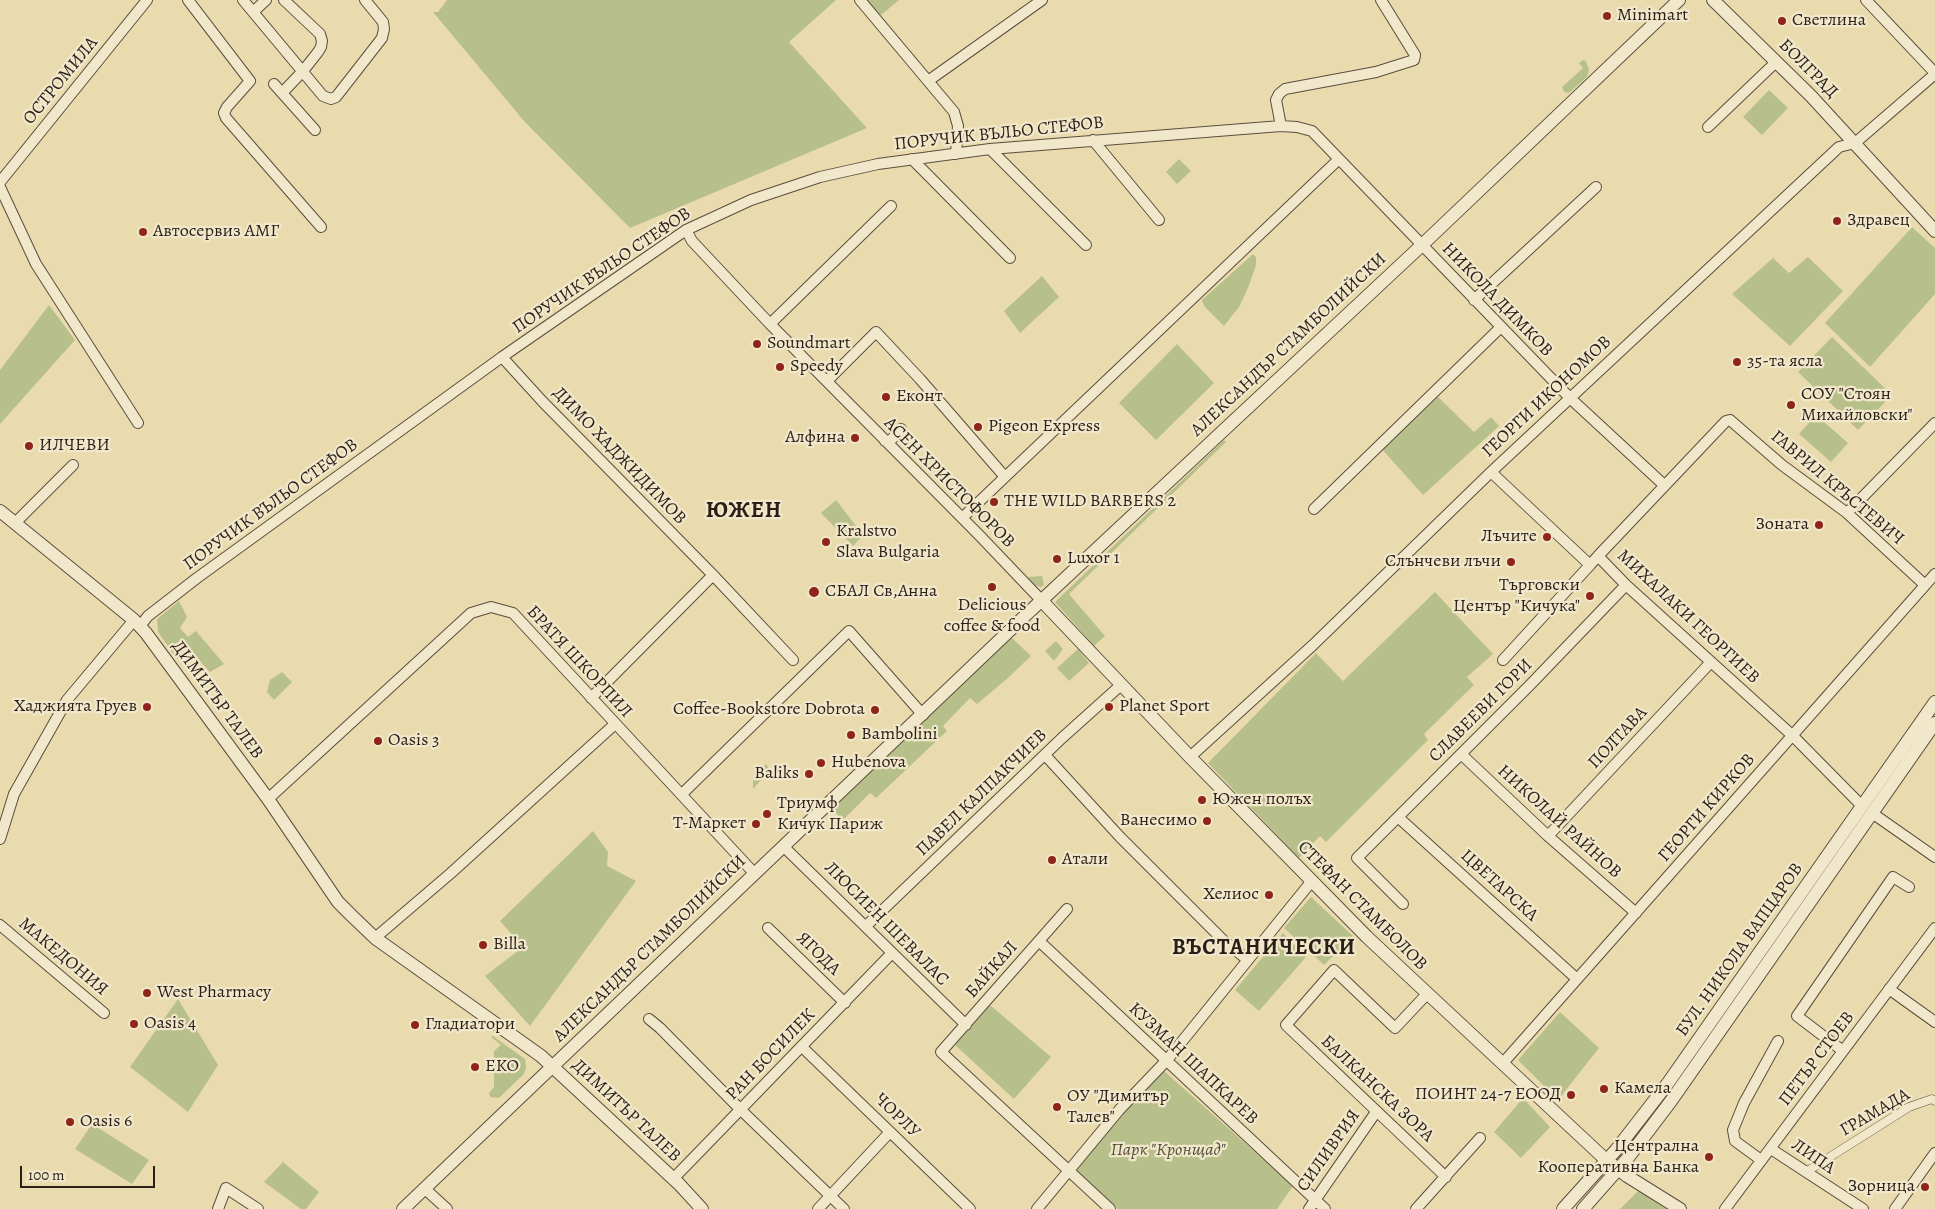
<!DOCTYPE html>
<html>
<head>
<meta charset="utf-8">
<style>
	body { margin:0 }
	#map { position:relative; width:1935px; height:1209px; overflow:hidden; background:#eadbaf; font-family:Alegreya,serif }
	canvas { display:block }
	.scale { position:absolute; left:20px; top:1166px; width:135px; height:22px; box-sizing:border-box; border:2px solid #2b1e17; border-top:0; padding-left:6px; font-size:15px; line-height:18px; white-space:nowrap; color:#2b1e17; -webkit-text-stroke:4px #f1e8cb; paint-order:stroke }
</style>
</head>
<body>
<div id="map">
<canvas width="1935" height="1209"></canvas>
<div class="scale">100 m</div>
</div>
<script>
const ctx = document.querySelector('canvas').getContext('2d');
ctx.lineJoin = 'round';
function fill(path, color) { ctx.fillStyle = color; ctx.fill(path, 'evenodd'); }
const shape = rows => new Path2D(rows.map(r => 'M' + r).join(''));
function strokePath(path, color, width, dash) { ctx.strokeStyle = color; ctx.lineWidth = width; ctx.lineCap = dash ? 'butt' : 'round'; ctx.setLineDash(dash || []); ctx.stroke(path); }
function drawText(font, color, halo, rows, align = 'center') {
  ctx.font = font + ' Alegreya,serif'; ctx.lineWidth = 4.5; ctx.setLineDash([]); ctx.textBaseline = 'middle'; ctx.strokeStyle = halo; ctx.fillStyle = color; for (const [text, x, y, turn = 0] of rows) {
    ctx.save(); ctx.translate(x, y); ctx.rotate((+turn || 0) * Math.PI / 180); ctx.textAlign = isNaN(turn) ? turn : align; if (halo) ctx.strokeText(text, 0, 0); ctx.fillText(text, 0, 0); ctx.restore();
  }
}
const green = shape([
	[447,0,836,0,789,42,867,128,630,228,524,121,433,12,438,12],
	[860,0,899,0,881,15],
	[1583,60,1586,61,1589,70,1587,77,1569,93,1564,92,1562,87,1583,68,1579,63],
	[1769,90,1788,108,1762,135,1743,117],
	[1179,159,1191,171,1177,184,1166,172],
	[1912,227,1935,248,1935,294,1870,367,1825,323],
	[1253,254,1256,257,1256,265,1248,288,1239,307,1224,326,1204,306,1202,300],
	[1808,257,1843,291,1790,346,1732,294,1773,258,1789,273],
	[1042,276,1059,297,1020,333,1004,311],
	[49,305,75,340,0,424,0,370],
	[1832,337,1892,395,1858,430,1798,372],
	[1177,344,1214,383,1156,440,1119,403],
	[1437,396,1474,432,1491,417,1499,426,1423,495,1381,448],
	[1816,415,1848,443,1831,462,1799,434],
	[1224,440,1226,442,1069,594,1105,636,1094,646,1055,602],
	[836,500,863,535,853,546,821,513],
	[1042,576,1044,585,1041,587,1034,585,1028,577],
	[1435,592,1493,654,1467,677,1474,685,1424,734,1428,740,1326,842,1320,836,1299,858,1208,763,1316,653,1343,681],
	[179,601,187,617,180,628,188,637,196,631,224,664,210,672,192,653,177,659,158,632,157,619],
	[1011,637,1031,656,1008,678,977,704,970,698,943,726,947,731,876,798,870,793,843,820,830,807],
	[1056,641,1063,649,1054,661,1045,651],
	[1078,649,1089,663,1069,681,1057,668],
	[282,672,292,682,274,700,267,692,270,680],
	[766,764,770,770,753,789,753,778],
	[593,831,608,852,607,866,636,881,530,1026,485,976,523,947,500,921],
	[1311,897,1353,936,1324,965,1284,928],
	[1283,933,1306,957,1259,1011,1235,990],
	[178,999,218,1065,188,1112,130,1067],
	[990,1005,1051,1057,1014,1099,955,1045],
	[1560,1012,1599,1048,1558,1100,1518,1060],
	[493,1036,525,1059,526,1067,524,1074,499,1098,490,1097,489,1093,494,1087,494,1051,501,1045,491,1037],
	[1163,1070,1293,1186,1277,1209,1118,1209,1074,1169],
	[1523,1098,1550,1127,1521,1158,1494,1132],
	[92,1124,149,1160,132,1184,75,1149],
	[283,1162,319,1192,306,1209,301,1209,264,1182],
	[1638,1191,1672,1209,1620,1209]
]);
const pedestrian = shape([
	[1806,1172,1909,1107,1932,1099,1935,1101]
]);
const minor = shape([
	[188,0,250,81,227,107,224,113,226,118,321,227],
	[243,0,323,96,331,99,336,97,382,38,384,29,383,22,365,0],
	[860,0,954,112,958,126,956,154],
	[1866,0,1935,73],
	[253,12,266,0],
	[928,81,1042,0],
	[274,84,315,130],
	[282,93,303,71,318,52,321,47,322,41,320,34,284,0],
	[1281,126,1276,100,1279,94,1285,89,1376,72,1414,60,1415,55,1381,0],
	[1708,127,1776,62],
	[1093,140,1159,220],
	[990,149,1086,245],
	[912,159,1010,258],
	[0,182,147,0],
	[0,187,36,264,138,423],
	[686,230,692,241,770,324,980,536,1042,601],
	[1474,300,1596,187],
	[770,324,891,206],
	[502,357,542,401,713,575,793,660],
	[827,381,876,332,920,379,1005,477],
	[885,441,890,441,901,429],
	[1491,472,1590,565,1598,556,1626,585,1793,736,1862,806],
	[1314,509,1500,328],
	[1847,513,1935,423],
	[962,518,1338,160],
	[15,523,73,465],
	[1598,556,1726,421,1730,420,1782,465,1847,513,1925,585],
	[140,626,148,616,197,578,502,357,686,230,751,200,820,177,878,164,990,149,1281,126,1297,127,1312,131,1570,398,1664,485],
	[1503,660,1590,565],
	[591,698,713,575],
	[1461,754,1548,836,1636,913],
	[1045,755,1120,837,1224,941,1248,960],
	[1190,757,1313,645,1491,472,1839,147,1855,143,1935,74],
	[682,794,849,631,923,715],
	[268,799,471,613,491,607,513,613,754,873],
	[1872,813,1935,857],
	[1399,818,1577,979],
	[1548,836,1711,662],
	[0,839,14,794,67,700,134,620],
	[783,846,966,1025],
	[1403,904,1357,858,1530,685,1626,585],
	[1067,909,941,1052,1110,1209],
	[0,925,104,1013],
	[866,926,1062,738,1121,685],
	[768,928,845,1003],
	[375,938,451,873,615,724],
	[1039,941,1325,1209],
	[1889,989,1935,1022],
	[1427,994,1395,1028,1334,970,1286,1025,1446,1177],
	[649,1019,660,1028,741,1110,844,1209],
	[802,1047,970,1209],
	[1843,1051,1797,1016,1893,877,1909,887],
	[1503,1063,1935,574],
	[1771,1149,1863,1209],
	[1761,1160,1735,1141,1733,1130,1744,1103,1778,1041],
	[673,1179,892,953],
	[424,1188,447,1209],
	[218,1209,226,1188,258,1209],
	[818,1209,890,1132],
	[1037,1209,1120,1109,1167,1060,1311,882],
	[1309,1209,1376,1112],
	[1416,1209,1480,1138],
	[1725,1209,1935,928],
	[1895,1209,1935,1153]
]);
const tertiary = shape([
	[1713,0,1811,96,1935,231],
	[0,511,134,620,146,633,268,799,338,902,352,916,375,938,541,1056,679,1184,702,1209],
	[1042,601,1190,757,1367,937,1605,1159,1627,1176,1680,1209],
	[403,1209,1028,613,1422,245,1679,0],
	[1563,1209,1616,1150,1668,1083,1935,702],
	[1583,1209,1627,1159,1671,1101,1935,723]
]);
const markers = [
	[1607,16,5,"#8f2418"],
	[1782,21,5,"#8f2418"],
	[1837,221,5,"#8f2418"],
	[143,232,5,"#8f2418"],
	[757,344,5,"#8f2418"],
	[1737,362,5,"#8f2418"],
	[780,367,5,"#8f2418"],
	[886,397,5,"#8f2418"],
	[1791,405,5,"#8f2418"],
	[978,427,5,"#8f2418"],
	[855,438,5,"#8f2418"],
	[29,446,5,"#8f2418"],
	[994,502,5,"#8f2418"],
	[1819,525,5,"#8f2418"],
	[1547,537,5,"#8f2418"],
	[826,542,5,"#8f2418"],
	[1057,559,5,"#8f2418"],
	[1511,562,5,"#8f2418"],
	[992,587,5,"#8f2418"],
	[814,592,6,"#8f2418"],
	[1590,596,5,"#8f2418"],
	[147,707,5,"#8f2418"],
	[1109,707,5,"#8f2418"],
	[875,710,5,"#8f2418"],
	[851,735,5,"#8f2418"],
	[378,741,5,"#8f2418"],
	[821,763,5,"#8f2418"],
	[809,774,5,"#8f2418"],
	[1202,800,5,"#8f2418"],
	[767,814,5,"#8f2418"],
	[1207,821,5,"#8f2418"],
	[756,824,5,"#8f2418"],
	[1052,860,5,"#8f2418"],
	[1269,895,5,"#8f2418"],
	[483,945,5,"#8f2418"],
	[147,993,5,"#8f2418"],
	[134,1024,5,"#8f2418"],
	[415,1025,5,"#8f2418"],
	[475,1067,5,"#8f2418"],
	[1604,1089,5,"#8f2418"],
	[1571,1095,5,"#8f2418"],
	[1057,1107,5,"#8f2418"],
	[70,1122,5,"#8f2418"],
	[1709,1157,5,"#8f2418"],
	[1925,1187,5,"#8f2418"]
];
const poiNames = [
	["Minimart",1617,16],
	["Светлина",1792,21],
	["Здравец",1847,221],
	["Автосервиз АМГ",153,232],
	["Soundmart",767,344],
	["35-та ясла",1747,362],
	["Speedy",790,367],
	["СОУ \"Стоян",1801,395],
	["Михайловски\"",1801,416],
	["Еконт",896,397],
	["Pigeon Express",988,427],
	["Алфина",845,438,"right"],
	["ИЛЧЕВИ",39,446],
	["THE WILD BARBERS 2",1004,502],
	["Зоната",1809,525,"right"],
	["Kralstvo",836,532],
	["Slava Bulgaria",836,553],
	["Лъчите",1537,537,"right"],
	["Luxor 1",1067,559],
	["Слънчеви лъчи",1501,562,"right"],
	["Търговски",1580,586,"right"],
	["Център \"Кичука\"",1580,607,"right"],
	["СБАЛ Св,Анна",825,592],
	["Delicious",992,606,"center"],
	["coffee & food",992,627,"center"],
	["Хаджията Груев",137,707,"right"],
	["Planet Sport",1119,707],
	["Coffee-Bookstore Dobrota",865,710,"right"],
	["Bambolini",861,735],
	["Oasis 3",388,741],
	["Hubenova",831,763],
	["Baliks",799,774,"right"],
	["Южен полъх",1212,800],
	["Триумф",777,804],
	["Кичук Париж",777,825],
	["Ванесимо",1197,821,"right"],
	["Т-Маркет",746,824,"right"],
	["Атали",1062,860],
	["Хелиос",1259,895,"right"],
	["Billa",493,945],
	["West Pharmacy",157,993],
	["Oasis 4",144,1024],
	["Гладиатори",425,1025],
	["EKO",485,1067],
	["Камела",1614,1089],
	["ПОИНТ 24-7 ЕООД",1561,1095,"right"],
	["ОУ \"Димитър",1067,1097],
	["Талев\"",1067,1118],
	["Oasis 6",80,1122],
	["Централна",1699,1147,"right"],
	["Кооперативна Банка",1699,1168,"right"],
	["Зорница",1915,1187,"right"]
];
const streetNames = [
	["БОЛГРАД",1808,69,45],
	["ОСТРОМИЛА",61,81,-51],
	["ПОРУЧИК ВЪЛЬО СТЕФОВ",999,134,-6],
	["ПОРУЧИК ВЪЛЬО СТЕФОВ",602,271,-34],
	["НИКОЛА ДИМКОВ",1497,300,46],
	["АЛЕКСАНДЪР СТАМБОЛИЙСКИ",1289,345,-43],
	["ГЕОРГИ ИКОНОМОВ",1547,397,-43],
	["ДИМО ХАДЖИДИМОВ",619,456,46],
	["АСЕН ХРИСТОФОРОВ",949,483,45],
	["ГАВРИЛ КРЪСТЕВИЧ",1837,488,40],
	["ПОРУЧИК ВЪЛЬО СТЕФОВ",271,505,-36],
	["МИХАЛАКИ ГЕОРГИЕВ",1688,617,43],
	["БРАТЯ ШКОРПИЛ",579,662,47],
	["ДИМИТЪР ТАЛЕВ",217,700,54],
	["СЛАВЕЕВИ ГОРИ",1481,711,-45],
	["ПОЛТАВА",1618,738,-47],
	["ПАВЕЛ КАЛПАКЧИЕВ",982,793,-44],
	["ГЕОРГИ КИРКОВ",1707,808,-49],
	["НИКОЛАЙ РАЙНОВ",1559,822,42],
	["ЦВЕТАРСКА",1499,886,42],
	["СТЕФАН СТАМБОЛОВ",1362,906,45],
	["ЛЮСИЕН ШЕВАЛАС",886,924,45],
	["АЛЕКСАНДЪР СТАМБОЛИЙСКИ",650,949,-44],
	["БУЛ. НИКОЛА ВАПЦАРОВ",1740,950,-55],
	["ЯГОДА",818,954,44],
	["МАКЕДОНИЯ",63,957,40],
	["БАЙКАЛ",992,970,-49],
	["РАН БОСИЛЕК",771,1055,-46],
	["ПЕТЪР СТОЕВ",1817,1059,-53],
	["КУЗМАН ШАПКАРЕВ",1193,1064,43],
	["БАЛКАНСКА ЗОРА",1377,1089,43],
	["ДИМИТЪР ТАЛЕВ",626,1111,43],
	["ГРАМАДА",1875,1113,-30],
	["ЧОРЛУ",897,1116,44],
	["СИЛИВРИЯ",1329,1151,-55],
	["ЛИПА",1813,1157,34]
];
const parkNames = [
	["Парк \"Кронщад\"",1168,1151]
];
const districtNames = [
	["ЮЖЕН",744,512],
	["ВЪСТАНИЧЕСКИ",1264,949]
];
fill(green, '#b7c08b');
strokePath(pedestrian, '#5b4d3d', 9);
strokePath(minor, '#5b4d3d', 12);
strokePath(tertiary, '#5b4d3d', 14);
strokePath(pedestrian, '#f1e8cb', 8);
strokePath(minor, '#f1e8cb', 10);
strokePath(tertiary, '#f1e8cb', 12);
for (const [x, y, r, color] of markers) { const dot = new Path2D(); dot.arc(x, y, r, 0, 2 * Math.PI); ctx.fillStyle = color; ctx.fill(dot); strokePath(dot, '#f1e8cb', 2); }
drawText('18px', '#2b1e17', '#f1e8cb', poiNames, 'left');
drawText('18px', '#2b1e17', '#f1e8cb', streetNames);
drawText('italic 18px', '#554f3a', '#f1e8cb', parkNames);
ctx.letterSpacing = '1px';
drawText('bold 22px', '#2b1e17', '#f1e8cb', districtNames);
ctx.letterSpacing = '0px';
</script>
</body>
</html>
